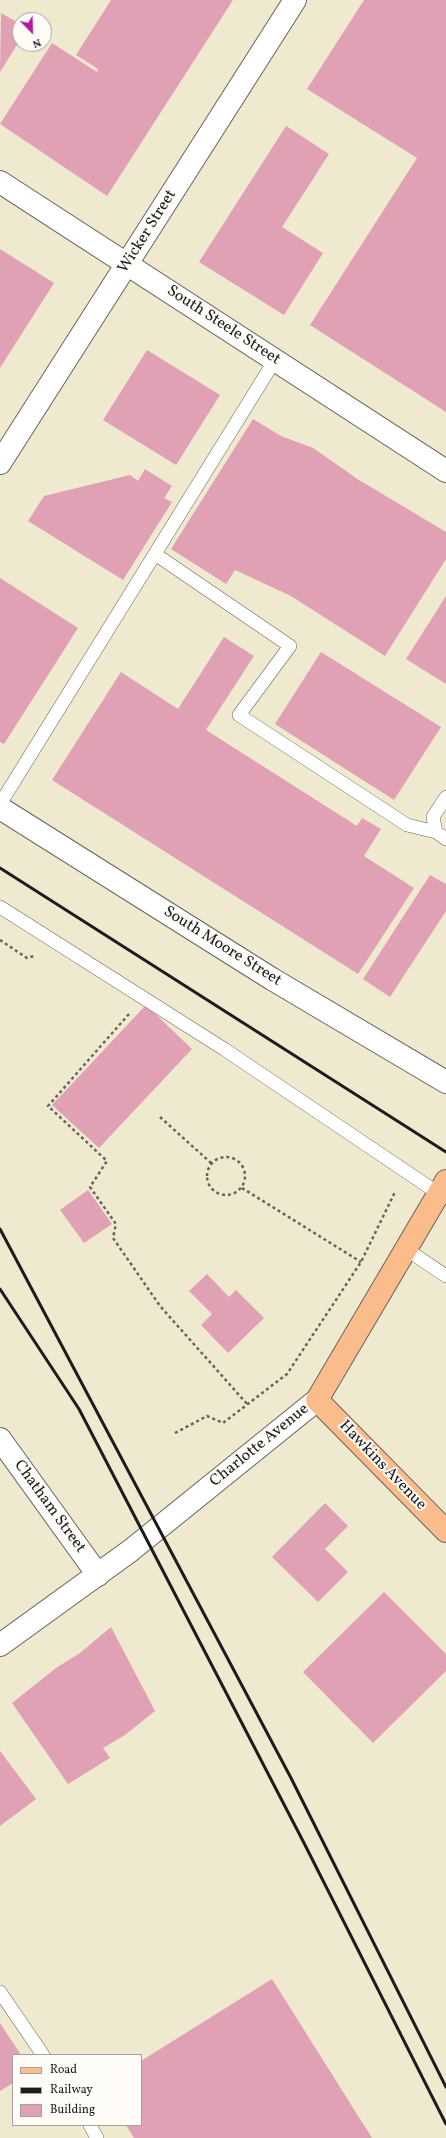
<!DOCTYPE html>
<html>
<head>
<meta charset="utf-8">
<style>
	body { margin:0 }
	#map { position:relative; width:446px; height:2138px; overflow:hidden; background:#efe9cf; font-family:Vollkorn,serif }
	canvas { display:block }
	.legend { position:absolute; left:12px; top:2054px; width:130px; height:72px; box-sizing:border-box; background:#fdfcf7; border:1px solid #a3a29f; margin:0; padding:5px 7px; list-style:none; font-size:12px; color:#1c1c1c }
	.legend li { display:flex; align-items:center; gap:8px; height:20px }
	.legend b { width:20px; border:1px solid #a3a29f }
	.north { position:absolute; left:12px; top:12px; width:40px; height:40px; box-sizing:border-box; background:#fdfcf7; border:1px solid #a3a29f; border-radius:50%; rotate:157deg; font-size:11px; font-weight:700; line-height:16px; text-align:center; color:#1c1c1c }
	.north::after { content:''; display:block; margin:auto; width:14px; height:18px; background:#b5179e; clip-path:polygon(50% 0,100% 100%,50% 72%,0 100%) }
</style>
</head>
<body>
<div id="map">
<canvas width="446" height="2138"></canvas>
<ul class="legend">
<li><b style="height:5px;background:#fabc8b"></b>Road</li>
<li><b style="height:5px;background:#1c1c1c"></b>Railway</li>
<li><b style="height:11px;background:#e1a1b5"></b>Building</li>
</ul>
<div class="north">N</div>
</div>
<script>
const ctx = document.querySelector('canvas').getContext('2d');
ctx.lineJoin = 'round';
function fill(path, color) { ctx.fillStyle = color; ctx.fill(path, 'evenodd'); }
const shape = rows => new Path2D(rows.map(r => 'M' + r).join(''));
function strokePath(path, color, width, dash) { ctx.strokeStyle = color; ctx.lineWidth = width; ctx.lineCap = dash ? 'butt' : 'round'; ctx.setLineDash(dash || []); ctx.stroke(path); }
function drawText(font, color, halo, rows, align = 'center') {
  ctx.font = font + ' Vollkorn,serif'; ctx.lineWidth = 4; ctx.setLineDash([]); ctx.textBaseline = 'middle'; ctx.strokeStyle = halo; ctx.fillStyle = color; for (const [text, x, y, turn = 0] of rows) {
    ctx.save(); ctx.translate(x, y); ctx.rotate((+turn || 0) * Math.PI / 180); ctx.textAlign = isNaN(turn) ? turn : align; if (halo) ctx.strokeText(text, 0, 0); ctx.fillText(text, 0, 0); ctx.restore();
  }
}
const building = shape([
	[111,0,233,0,107,196,0,124,52,43,97,72,98,69,76,55],
	[364,0,446,0,446,412,310,325,417,158,307,89],
	[1,13,20,24,20,40,0,72],
	[286,126,329,154,282,227,323,253,284,315,199,262],
	[0,249,54,283,0,368],
	[147,350,220,395,176,465,103,420],
	[253,419,281,436,313,448,359,480,446,532,446,559,385,656,291,596,235,570,226,584,171,549],
	[145,469,172,486,164,498,172,502,123,580,28,521,44,496,130,475,138,481],
	[0,578,78,628,4,744,0,742],
	[446,596,446,684,406,659],
	[224,637,254,656,206,730,357,826,362,818,381,829,364,856,414,888,358,974,52,780,121,672,178,709],
	[321,652,441,727,394,800,275,724],
	[430,875,446,884,446,911,390,997,363,979],
	[146,1005,192,1049,99,1148,52,1105],
	[88,1190,112,1224,84,1243,60,1210],
	[207,1274,229,1297,236,1290,264,1318,228,1353,201,1325,212,1314,189,1291],
	[325,1503,348,1526,325,1549,348,1572,318,1602,272,1557],
	[384,1592,446,1654,446,1671,373,1743,303,1672],
	[111,1627,155,1711,125,1735,103,1748,110,1758,68,1784,12,1703,56,1668,80,1653],
	[0,1751,36,1799,0,1826],
	[272,1979,372,2138,134,2138,126,2125,141,2125,141,2061],
	[0,2023,21,2055,13,2055,13,2083,0,2091]
]);
const path = shape([
	[0,940,27,958,34,956],
	[129,1014,48,1106,107,1161,90,1187,116,1224,113,1238,160,1306,248,1405],
	[160,1117,211,1163],
	'207 1176a19 19 0 1 1 38 0a19 19 0 1 1-38 0Z',
	[242,1188,361,1262],
	[175,1433,207,1416,223,1423,287,1374,361,1262,395,1192]
]);
const service = shape([
	[155,554,290,646,239,715,407,825,436,832],
	[446,797,433,817,436,832,446,839],
	[0,804,275,360],
	[0,907,224,1049,444,1197],
	[406,1249,446,1276],
	[0,1992,43,2055],
	[90,2125,97,2138]
]);
const minor = shape([
	[0,182,446,471],
	[0,463,295,0],
	[0,808,272,979,446,1082],
	[0,1439,98,1575]
]);
const tertiary = shape([
	[0,1645,130,1551,317,1400]
]);
const primary = shape([
	[446,1181,317,1400,446,1531]
]);
const rail = shape([
	[0,868,446,1152],
	[0,1229,291,1778,446,2087],
	[0,1289,79,1409,304,1843,446,2124]
]);
const streetNames = [
	["Wicker Street",148,232,-58],
	["South Steele Street",223,326,33],
	["South Moore Street",222,947,32],
	["Charlotte Avenue",260,1446,-39],
	["Hawkins Avenue",382,1466,46],
	["Chatham Street",49,1507,54]
];
fill(building, '#e1a1b5');
strokePath(service, '#66645b', 14);
strokePath(minor, '#66645b', 24);
strokePath(tertiary, '#66645b', 24);
strokePath(primary, '#66645b', 24);
strokePath(path, '#66645b', 2.5, [3, 3]);
strokePath(service, '#fff', 13);
strokePath(minor, '#fff', 22);
strokePath(tertiary, '#fff', 22);
strokePath(primary, '#fabc8b', 22);
strokePath(rail, '#1c1c1c', 3);
drawText('16px', '#1c1c1c', '#fdfcf7', streetNames);
</script>
</body>
</html>
